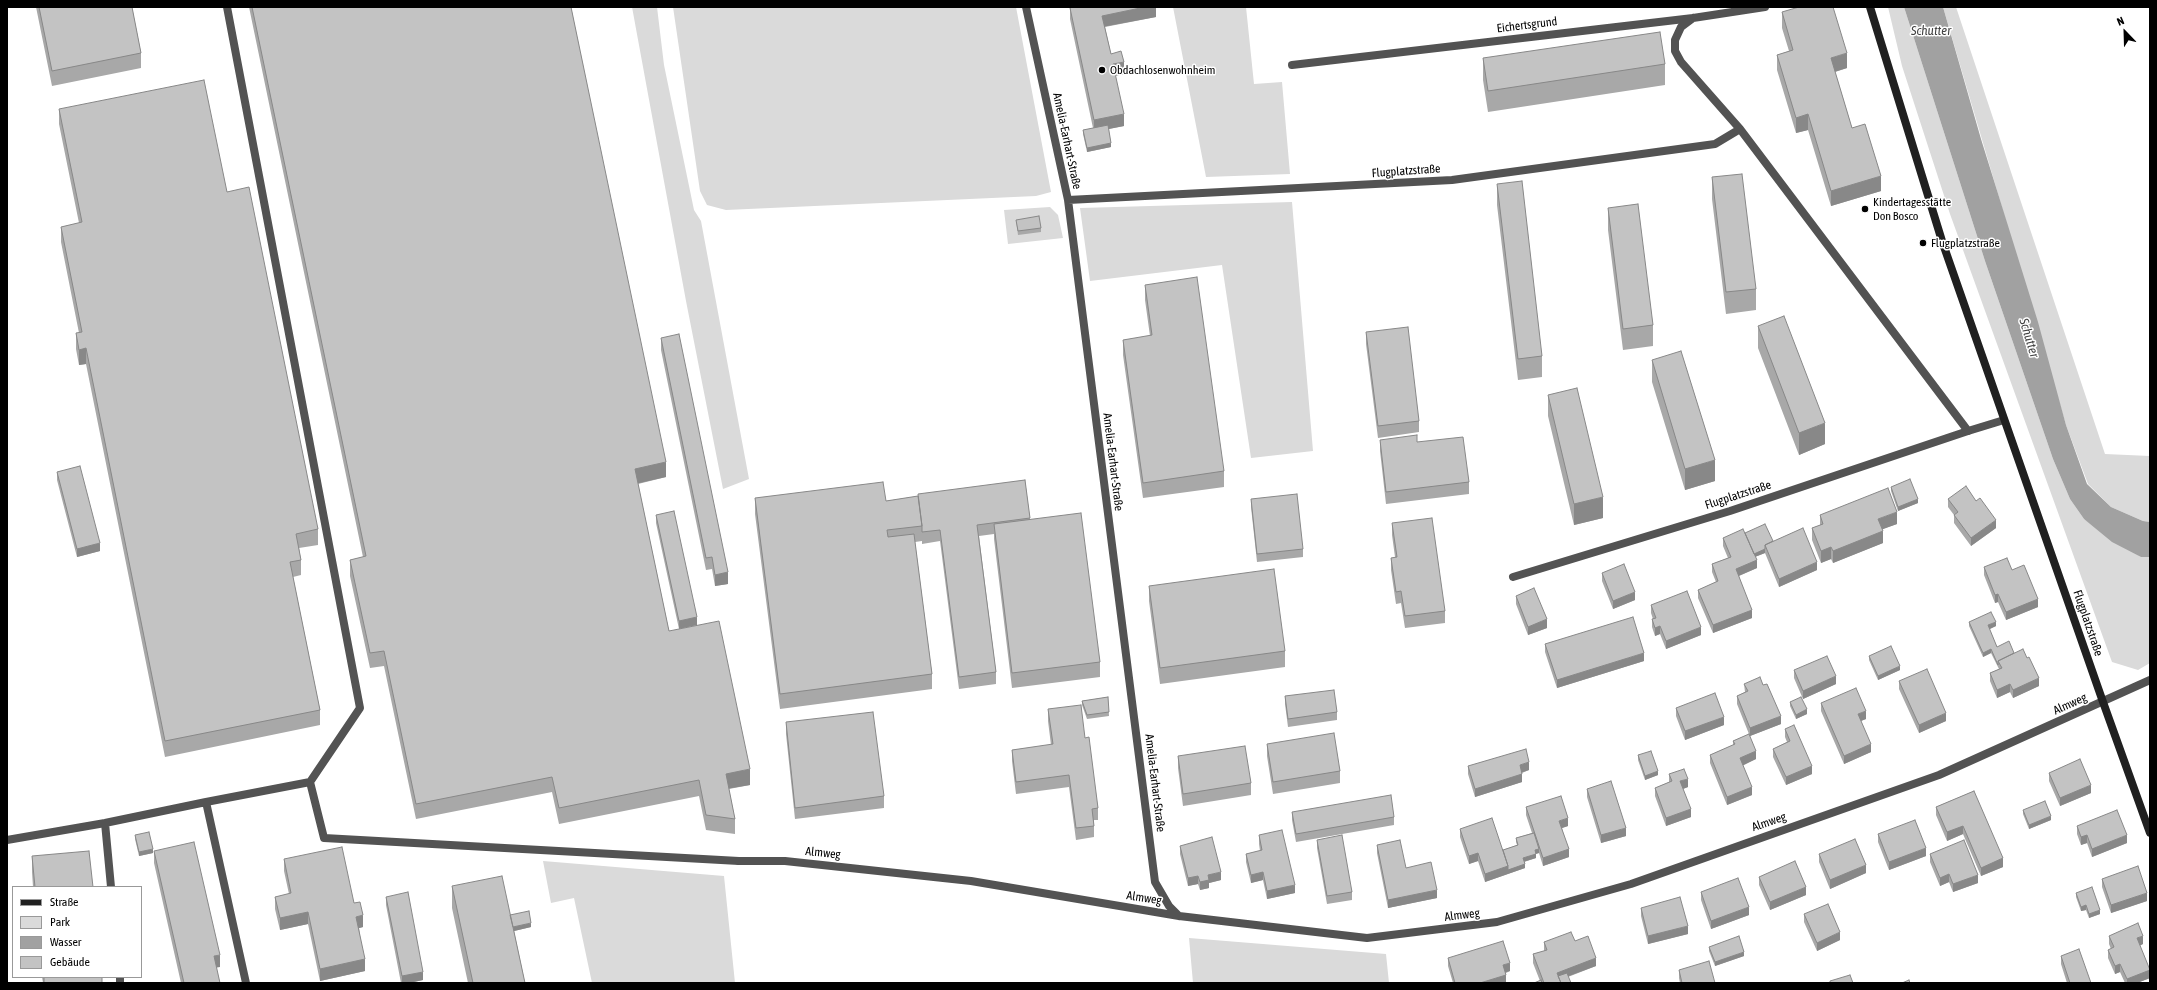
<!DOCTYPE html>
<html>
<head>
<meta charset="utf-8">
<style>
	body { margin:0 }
	#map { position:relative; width:2157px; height:990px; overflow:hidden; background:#fff; font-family:"Asap Condensed",sans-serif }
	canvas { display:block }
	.frame { position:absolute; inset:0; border:8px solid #000; pointer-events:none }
	.legend { position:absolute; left:12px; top:886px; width:130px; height:92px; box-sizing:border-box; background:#fff; border:1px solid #999; margin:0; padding:5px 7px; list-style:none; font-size:12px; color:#000 }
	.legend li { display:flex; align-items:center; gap:8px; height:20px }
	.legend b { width:20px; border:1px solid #999 }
	.north { position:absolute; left:2105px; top:12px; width:40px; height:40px; -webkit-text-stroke:3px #fff; paint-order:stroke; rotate:337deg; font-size:11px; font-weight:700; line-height:16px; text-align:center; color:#000 }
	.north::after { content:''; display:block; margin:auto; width:14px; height:18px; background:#000; clip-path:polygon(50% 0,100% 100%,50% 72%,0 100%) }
</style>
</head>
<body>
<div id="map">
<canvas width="2157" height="990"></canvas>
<div class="frame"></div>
<ul class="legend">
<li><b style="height:5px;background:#202020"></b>Straße</li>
<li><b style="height:11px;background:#dadada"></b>Park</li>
<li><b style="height:11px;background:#a1a1a1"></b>Wasser</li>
<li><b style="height:11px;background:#c3c3c3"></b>Gebäude</li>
</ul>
<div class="north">N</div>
</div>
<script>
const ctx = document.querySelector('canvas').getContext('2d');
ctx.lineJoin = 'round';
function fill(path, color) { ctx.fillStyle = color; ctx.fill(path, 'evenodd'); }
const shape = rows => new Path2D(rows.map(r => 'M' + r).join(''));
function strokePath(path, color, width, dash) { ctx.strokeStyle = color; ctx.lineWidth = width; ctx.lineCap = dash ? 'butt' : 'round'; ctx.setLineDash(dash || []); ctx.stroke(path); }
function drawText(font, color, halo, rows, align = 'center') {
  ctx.font = font + ' "Asap Condensed",sans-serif'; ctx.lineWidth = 3; ctx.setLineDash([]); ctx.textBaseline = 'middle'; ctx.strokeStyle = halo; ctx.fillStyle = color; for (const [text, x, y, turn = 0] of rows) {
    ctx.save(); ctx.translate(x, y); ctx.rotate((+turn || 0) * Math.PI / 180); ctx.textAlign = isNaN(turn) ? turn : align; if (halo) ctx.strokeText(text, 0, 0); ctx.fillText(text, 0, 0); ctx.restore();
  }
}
const green = shape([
	[632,7,657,7,664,65,694,210,701,221,749,479,723,489,686,301],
	[673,7,1016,7,1051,192,1036,196,726,210,707,205,700,191],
	[1173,7,1246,7,1254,84,1282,82,1290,174,1206,177],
	[1888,7,1904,7,1985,261,2053,459,2070,499,2084,519,2141,557,2150,557,2150,663,2138,670,2112,662,1950,214,1902,66],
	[1943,7,1956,7,2105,454,2150,456,2150,522,2143,521,2111,507,2088,484,2066,425],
	[1292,202,1313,451,1251,458,1222,265,1090,281,1080,208],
	[1050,207,1058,215,1063,238,1008,244,1004,210],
	[543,861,724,876,735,983,592,983,574,898,551,903],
	[1189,938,1386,954,1389,983,1193,983]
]);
const water = shape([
	[1904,7,1943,7,1981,139,2038,322,2066,425,2087,484,2111,507,2143,521,2150,522,2150,557,2141,557,2112,542,2084,519,2070,499,2053,459,1985,261]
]);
const lane = shape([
	[1513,577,1730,511,1968,431],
	[310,782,324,838,739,861],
	[206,802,310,782,360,708,227,7],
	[105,823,111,887],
	[7,840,105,823,206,802,246,983],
	[120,977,120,983]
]);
const street = shape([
	[1026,7,1068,200,1155,882,1169,906,1179,916],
	[1693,18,1681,27,1675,40,1675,51,1681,62,1740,129,1968,431,2004,420],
	[1292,65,1693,18,1765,7],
	[1068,200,1452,180,1715,144,1740,129],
	[739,861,785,861,971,881,1179,916,1367,938,1497,922,1631,884,1939,775,2150,680]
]);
const secondary = shape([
	[1870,7,1942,241,2103,702,2150,833]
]);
const wall = shape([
	[36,7,132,7,141,53,141,68,52,86],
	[249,7,574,7,571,7,666,477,638,484,669,631,750,785,729,789,735,819,735,834,706,830,699,796,559,824,552,792,416,819,384,666,370,668,350,576,350,560,363,557],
	[1156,7,1156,17,1105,27,1111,54,1124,74,1115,76,1124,126,1108,129,1111,147,1087,152,1083,134,1083,130,1093,128,1070,19,1070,8],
	[1782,12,1847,68,1835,72,1852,128,1881,191,1831,206,1808,130,1796,133,1777,70,1777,55,1789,51,1782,28],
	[1483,58,1665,64,1665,85,1488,112,1483,80],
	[59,109,227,192,318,529,318,545,299,548,301,560,301,575,293,577,320,710,320,725,165,757,86,364,79,365,76,349,76,333,79,333,61,242,61,227,79,223,59,124],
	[1712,177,1756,289,1756,310,1726,314,1712,199],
	[1497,184,1542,356,1542,377,1518,380,1497,205],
	[1608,208,1653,325,1653,346,1623,350,1608,230],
	[1016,220,1041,228,1041,232,1018,235],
	[1145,285,1224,471,1224,487,1143,498,1123,355,1123,340,1150,336,1145,300],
	[1758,326,1825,444,1799,455,1758,348],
	[1366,332,1419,421,1419,432,1378,438,1366,344],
	[661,338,728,584,715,586,712,569,706,570,661,350],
	[1652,360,1715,481,1685,490,1652,382],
	[1548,395,1603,518,1574,525,1548,416],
	[1380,440,1417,442,1469,482,1469,494,1386,504,1380,451],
	[57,472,100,551,77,557,57,480],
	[1025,480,1030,519,1100,662,1100,677,1012,688,994,539,994,534,979,536,996,672,996,684,959,689,940,541,922,544,922,541,915,542,932,674,932,689,780,709,755,514,755,498,886,501],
	[1891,487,1918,503,1898,511,1891,491],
	[1251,499,1303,549,1303,557,1257,562,1251,507],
	[1948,499,1996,528,1971,546,1954,523,1954,515,1948,507],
	[656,515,697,625,679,629,656,523],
	[1820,515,1897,524,1882,529,1883,543,1833,563,1831,559,1821,563,1812,540,1812,528,1820,525],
	[1392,523,1445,611,1445,623,1405,628,1401,603,1396,604,1391,570,1391,558,1395,557,1392,535],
	[1745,533,1773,541,1817,570,1779,587,1765,553,1755,557,1757,568,1739,576,1752,618,1713,633,1698,598,1698,590,1716,582,1712,572,1712,564,1728,558,1723,546,1723,538],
	[1984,567,2012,570,2038,607,2006,620,1998,602,1995,603,1984,575],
	[1602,573,1635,600,1613,609,1602,581],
	[1149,586,1285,651,1285,667,1160,684,1149,601],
	[1516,596,1547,628,1528,635,1516,604],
	[1651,605,1701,635,1666,649,1660,634,1655,636,1652,627,1652,619,1653,619,1651,613],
	[1969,622,1996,626,1989,629,1997,647,2014,653,2039,686,2013,698,2010,692,1997,698,1990,681,1990,673,1999,669,1991,653,1983,657,1969,626],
	[1545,644,1644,661,1557,688,1545,652],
	[1869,656,1900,670,1878,680,1869,660],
	[1794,670,1836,684,1803,699,1794,678],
	[1899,681,1946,721,1919,733,1899,689],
	[1744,684,1781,724,1750,736,1756,759,1742,765,1752,795,1727,805,1710,763,1710,755,1733,745,1733,741,1749,734,1737,704,1737,696,1745,692],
	[1285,696,1337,712,1337,720,1288,727,1285,704],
	[1108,697,1109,716,1087,719,1082,705,1082,701],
	[1790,702,1807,714,1796,719,1790,706],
	[1821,703,1866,719,1861,721,1871,752,1844,764,1821,711],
	[1676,708,1724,725,1685,740,1676,716],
	[1048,709,1085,738,1098,808,1098,820,1094,820,1094,837,1076,840,1069,787,1016,794,1012,761,1012,750,1051,745,1048,721],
	[786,722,884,796,884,808,795,819,786,734],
	[1785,729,1812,774,1786,785,1773,757,1773,749,1787,742,1785,737],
	[1267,744,1340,771,1340,783,1273,794,1267,756],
	[1638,755,1658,775,1645,780,1638,760],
	[1178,756,1251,783,1251,795,1183,806,1178,768],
	[1468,766,1529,770,1522,773,1522,782,1475,797,1468,774],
	[2049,773,2091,793,2060,806,2049,781],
	[1669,774,1688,787,1683,789,1691,817,1666,826,1655,796,1655,788,1669,782],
	[1587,789,1626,836,1601,843,1587,797],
	[1974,791,2003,867,1981,876,1963,834,1947,841,1936,815,1936,807],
	[1526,807,1568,826,1562,828,1569,857,1543,866,1539,853,1536,854,1536,858,1524,862,1525,868,1485,882,1478,861,1469,864,1460,837,1460,829,1503,850,1517,845,1516,842,1516,838,1532,833,1526,815],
	[2023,810,2051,820,2029,829,2023,814],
	[1292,812,1394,817,1394,825,1296,842,1292,820],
	[2077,826,2127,843,2092,857,2087,843,2081,845,2077,834],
	[1878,834,1926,856,1889,870,1878,842],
	[135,835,153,853,139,856,135,839],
	[1259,835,1295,893,1267,899,1263,880,1251,883,1246,862,1246,854,1260,851,1259,844],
	[1317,840,1352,892,1352,900,1327,904,1317,848],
	[1377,845,1406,868,1437,898,1388,908,1377,853],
	[1180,846,1221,880,1209,883,1209,888,1200,890,1198,884,1188,886,1180,854],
	[154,851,220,967,216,967,220,983,181,983,154,863],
	[1819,854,1866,873,1830,889,1819,862],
	[1930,854,1978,883,1953,892,1949,882,1940,886,1930,862],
	[32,856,93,887,33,887,32,872],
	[284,859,354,903,363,927,359,928,365,971,320,981,308,924,280,930,275,909,275,897,289,894,284,871],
	[1759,877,1806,895,1770,910,1759,885],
	[2102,879,2147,901,2111,913,2102,887],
	[452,886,510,915,531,927,514,931,525,983,468,983,452,908],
	[1701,892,1749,915,1711,929,1701,900],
	[2076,893,2100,914,2089,918,2086,910,2081,911,2076,897],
	[386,897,423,980,409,983,401,983,386,905],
	[1641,908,1688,934,1648,944,1641,916],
	[1804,914,1840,940,1817,951,1804,922],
	[2109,936,2143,944,2140,945,2150,978,2137,983,2125,983,2120,972,2115,974,2108,958,2108,950,2111,949,2109,944],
	[1575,941,1596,966,1568,977,1571,983,1534,983,1540,981,1533,963,1533,954,1544,951,1544,942],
	[1709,947,1744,956,1715,966,1709,951],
	[2061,956,2091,983,2067,983,2061,964],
	[1448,958,1510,971,1506,973,1506,983,1453,983,1448,966],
	[1679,970,1715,983,1680,983,1679,978],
	[42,977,102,977,102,983,43,983]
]);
const shadedWall = shape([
	[1145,7,1156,7,1156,17,1102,27,1102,16],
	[1847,53,1847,68,1831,73,1831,58],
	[1124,62,1124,74,1113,76,1113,64],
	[1124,114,1124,126,1094,132,1094,120],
	[1808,114,1808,130,1796,133,1796,118],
	[1111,143,1111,147,1087,152,1087,148],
	[1881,176,1881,191,1831,206,1831,191],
	[86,348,86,364,79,365,79,350],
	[1825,423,1825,444,1799,455,1799,433],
	[1715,460,1715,481,1685,490,1685,469],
	[666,462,666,477,635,484,635,469],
	[1603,497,1603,518,1574,525,1574,504],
	[1918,499,1918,503,1898,511,1898,507],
	[1897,512,1897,524,1878,531,1878,519],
	[1996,520,1996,528,1971,546,1971,538],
	[1883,531,1883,543,1833,563,1833,551],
	[100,543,100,551,77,557,77,549],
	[1831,547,1831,559,1821,563,1821,551],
	[1765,549,1765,553,1752,558,1752,554],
	[1757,560,1757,568,1736,577,1736,569],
	[1817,562,1817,570,1779,587,1779,579],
	[728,572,728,584,715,586,715,575],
	[1635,592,1635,600,1613,609,1613,601],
	[1998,594,1998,602,1995,603,1995,595],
	[2038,599,2038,607,2006,620,2006,612],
	[1752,610,1752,618,1713,633,1713,625],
	[697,617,697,625,679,629,679,621],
	[1547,619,1547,628,1528,635,1528,627],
	[1996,622,1996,626,1988,630,1988,625],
	[1660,626,1660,634,1655,636,1655,628],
	[1701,627,1701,635,1666,649,1666,641],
	[1991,649,1991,653,1983,657,1983,653],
	[1644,653,1644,661,1557,688,1557,680],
	[1900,666,1900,670,1878,680,1878,676],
	[1836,676,1836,684,1803,699,1803,691],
	[2039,678,2039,686,2013,698,2013,690],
	[2010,684,2010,692,1997,698,1997,690],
	[1807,709,1807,714,1796,719,1796,715],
	[1866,711,1866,719,1858,722,1858,714],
	[1946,713,1946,721,1919,733,1919,725],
	[1781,716,1781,724,1750,736,1750,728],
	[1724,717,1724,725,1685,740,1685,731],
	[1871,744,1871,752,1844,764,1844,756],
	[1756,751,1756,759,1740,767,1740,758],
	[1529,762,1529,770,1520,773,1520,765],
	[1812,766,1812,774,1786,785,1786,777],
	[750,769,750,785,726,789,726,774],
	[1658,771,1658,775,1645,780,1645,776],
	[1522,774,1522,782,1475,797,1475,789],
	[1688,779,1688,787,1680,790,1680,781],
	[2091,785,2091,793,2060,806,2060,798],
	[1752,787,1752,795,1727,805,1727,797],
	[1691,809,1691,817,1666,826,1666,818],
	[2051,816,2051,820,2029,829,2029,825],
	[1568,818,1568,826,1559,829,1559,821],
	[1963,826,1963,834,1947,841,1947,832],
	[1626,828,1626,836,1601,843,1601,835],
	[2087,835,2087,843,2081,845,2081,837],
	[2127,835,2127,843,2092,857,2092,849],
	[1926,848,1926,856,1889,870,1889,862],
	[153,849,153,853,139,856,139,852],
	[1539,849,1539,853,1535,854,1535,850],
	[1569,849,1569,857,1543,866,1543,858],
	[1478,853,1478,861,1469,864,1469,856],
	[1536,854,1536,858,1523,862,1523,858],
	[2003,858,2003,867,1981,876,1981,868],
	[1525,864,1525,868,1485,882,1485,874,1508,866],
	[1866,865,1866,873,1830,889,1830,880],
	[1221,872,1221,880,1209,883,1209,888,1200,890,1200,882,1208,875],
	[1263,872,1263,880,1251,883,1251,875],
	[1949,874,1949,882,1940,886,1940,878],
	[1978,875,1978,883,1953,892,1953,884],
	[1198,876,1198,884,1188,886,1188,878],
	[1295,885,1295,893,1267,899,1267,891],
	[1806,887,1806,895,1770,910,1770,902],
	[1437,890,1437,898,1388,908,1388,900],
	[2147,893,2147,901,2111,913,2111,905],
	[2086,905,2086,910,2081,911,2081,907],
	[1749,907,1749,915,1711,929,1711,921],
	[2100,910,2100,914,2089,918,2089,914],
	[308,912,308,924,280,930,280,918],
	[363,915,363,927,356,929,356,917],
	[531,923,531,927,510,932,510,928],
	[1688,926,1688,934,1648,944,1648,936],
	[1840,932,1840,940,1817,951,1817,943],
	[2143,936,2143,944,2137,947,2137,938],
	[1744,952,1744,956,1715,966,1715,962],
	[220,955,220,967,214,968,214,956],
	[1596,958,1596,966,1558,980,1557,973],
	[365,959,365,971,320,981,320,969],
	[1510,963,1510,971,1503,973,1503,965],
	[2120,964,2120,972,2115,974,2115,966],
	[2150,970,2150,978,2137,983,2127,983,2127,979],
	[423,972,423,980,409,983,402,983,402,976],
	[1506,975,1506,983,1480,983]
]);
const building = shape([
	[39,7,132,7,141,53,52,71,39,7],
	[252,7,571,7,666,462,635,469,669,631,719,621,750,769,726,774,735,819,706,815,699,780,559,808,552,777,416,804,384,651,370,653,350,560,366,556,252,7],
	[1073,7,1145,7,1102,16,1111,54,1121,51,1124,62,1113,64,1124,114,1094,120,1070,8,1073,7],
	[1799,7,1833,7,1847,53,1831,58,1852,128,1865,124,1881,176,1831,191,1808,114,1796,118,1777,55,1793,50,1782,12,1799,7],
	[1660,32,1665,64,1488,91,1483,58,1660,32],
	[204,80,227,192,249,187,318,529,296,534,301,560,290,562,320,710,165,741,86,348,79,350,76,333,82,332,61,227,82,222,59,109,204,80],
	[1108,125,1111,143,1087,148,1083,130,1108,125],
	[1742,174,1756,289,1726,292,1712,177,1742,174],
	[1522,181,1542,356,1518,359,1497,184,1522,181],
	[1638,204,1653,325,1623,329,1608,208,1638,204],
	[1039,216,1041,228,1018,231,1016,220,1039,216],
	[1197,277,1224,471,1143,483,1123,340,1152,335,1145,285,1197,277],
	[1784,316,1825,423,1799,433,1758,326,1784,316],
	[1408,327,1419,421,1378,426,1366,332,1408,327],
	[679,334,728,572,715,575,712,557,706,558,661,338,679,334],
	[1681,351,1715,460,1685,469,1652,360,1681,351],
	[1577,388,1603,497,1574,504,1548,395,1577,388],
	[1417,435,1417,442,1463,437,1469,482,1386,492,1380,440,1417,435],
	[80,466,100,543,77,549,57,472,80,466],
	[1910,479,1918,499,1898,507,1891,487,1910,479],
	[1025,480,1030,518,977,525,996,672,959,677,940,530,922,532,922,526,918,494,1025,480],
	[883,482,886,501,918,496,922,526,887,530,888,537,914,534,932,674,780,694,755,498,883,482],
	[1966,486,1976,501,1980,498,1996,520,1971,538,1954,515,1958,512,1948,499,1966,486],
	[1888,488,1897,512,1878,519,1883,531,1833,551,1831,547,1821,551,1812,528,1823,524,1820,515,1888,488],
	[1297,494,1303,549,1257,554,1251,499,1297,494],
	[674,511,697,617,679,621,656,515,674,511],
	[1081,513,1100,662,1012,673,994,524,1081,513],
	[1432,518,1445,611,1405,616,1401,591,1396,592,1391,558,1397,557,1392,523,1432,518],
	[1765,524,1773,541,1765,545,1765,549,1754,554,1745,533,1765,524],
	[1803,528,1817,562,1779,579,1765,545,1803,528],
	[1743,529,1757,560,1736,569,1752,610,1713,625,1698,590,1718,581,1712,564,1731,557,1723,538,1743,529],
	[2007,558,2012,570,2024,565,2038,599,2006,612,1998,594,1995,595,1984,567,2007,558],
	[1624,564,1635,592,1613,601,1602,573,1624,564],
	[1274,569,1285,651,1160,668,1149,586,1274,569],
	[1534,588,1547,619,1528,627,1516,596,1534,588],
	[1687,591,1701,627,1666,641,1660,626,1655,628,1652,619,1656,618,1651,605,1687,591],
	[1991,612,1996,622,1988,625,1997,647,2009,641,2014,653,1998,661,1998,665,1991,649,1983,653,1969,622,1991,612],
	[1633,617,1644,653,1557,680,1545,644,1633,617],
	[1891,646,1900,666,1878,676,1869,656,1891,646],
	[2023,649,2027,658,2029,657,2039,678,2013,690,2010,684,1997,690,1990,673,2002,668,1998,661,2023,649],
	[1827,656,1836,676,1803,691,1794,670,1827,656],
	[1927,669,1946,713,1919,725,1899,681,1927,669],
	[1760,677,1763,685,1767,684,1781,716,1750,728,1737,696,1748,691,1744,684,1760,677],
	[1856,688,1866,711,1858,714,1871,744,1844,756,1821,703,1856,688],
	[1334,690,1337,712,1288,719,1285,696,1334,690],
	[1715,693,1724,717,1685,731,1676,708,1715,693],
	[1108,697,1109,712,1087,715,1082,701,1108,697],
	[1801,697,1807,709,1796,715,1790,702,1801,697],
	[1081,705,1085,738,1089,737,1098,808,1092,809,1094,826,1076,828,1069,775,1016,782,1012,750,1053,744,1048,709,1081,705],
	[873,712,884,796,795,808,786,722,873,712],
	[1794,725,1812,766,1786,777,1773,749,1790,741,1785,729,1794,725],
	[1334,733,1340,771,1273,782,1267,744,1334,733],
	[1749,734,1756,751,1740,758,1752,787,1727,797,1710,755,1735,744,1733,741,1749,734],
	[1245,746,1251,783,1183,794,1178,756,1245,746],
	[1526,749,1529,762,1520,765,1522,774,1475,789,1468,766,1526,749],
	[1651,751,1658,771,1645,776,1638,755,1651,751],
	[2080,759,2091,785,2060,798,2049,773,2080,759],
	[1684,769,1688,779,1680,781,1691,809,1666,818,1655,788,1672,781,1669,774,1684,769],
	[1611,781,1626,828,1601,835,1587,789,1611,781],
	[1974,791,2003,858,1981,868,1963,826,1947,832,1936,807,1974,791],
	[1391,795,1394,817,1296,834,1292,812,1391,795],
	[1561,796,1568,818,1559,821,1569,849,1543,858,1526,807,1561,796],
	[2045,801,2051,816,2029,825,2023,810,2045,801],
	[2117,810,2127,835,2092,849,2087,835,2081,837,2077,826,2117,810],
	[1492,818,1508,866,1485,874,1478,853,1469,856,1460,829,1492,818],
	[1915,820,1926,848,1889,862,1878,834,1915,820],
	[1282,830,1295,885,1267,891,1263,872,1251,875,1246,854,1262,850,1259,835,1282,830],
	[149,832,153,849,139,852,135,835,149,832],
	[1534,833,1539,849,1535,850,1536,854,1523,858,1525,864,1508,870,1508,866,1503,850,1518,845,1516,838,1534,833],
	[1342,835,1352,892,1327,896,1317,840,1342,835],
	[1212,837,1221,872,1208,875,1209,880,1200,882,1198,876,1188,878,1180,846,1212,837],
	[1855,839,1866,865,1830,880,1819,854,1855,839],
	[1400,840,1406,868,1431,862,1437,890,1388,900,1377,845,1400,840],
	[1964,840,1978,875,1953,884,1949,874,1940,878,1930,854,1964,840],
	[194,842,220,955,214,956,220,983,184,983,154,851,194,842],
	[342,847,354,903,360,902,363,915,356,917,365,959,320,969,308,912,280,918,275,897,291,893,284,859,342,847],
	[89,851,93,887,35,887,32,856,89,851],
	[1795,861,1806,887,1770,902,1759,877,1795,861],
	[2138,866,2147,893,2111,905,2102,879,2138,866],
	[502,876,525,983,473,983,452,886,502,876],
	[1738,878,1749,907,1711,921,1701,892,1738,878],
	[2092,887,2100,910,2089,914,2086,905,2081,907,2076,893,2092,887],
	[408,892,423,972,402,976,386,897,408,892],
	[1680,897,1688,926,1648,936,1641,908,1680,897],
	[1828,904,1840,932,1817,943,1804,914,1828,904],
	[529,911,531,923,513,927,510,915,529,911],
	[2138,923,2143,936,2137,938,2150,970,2127,979,2120,964,2115,966,2108,950,2114,947,2109,936,2138,923],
	[1571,932,1575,941,1588,936,1596,958,1557,973,1561,983,1544,983,1533,954,1547,950,1544,942,1571,932],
	[1739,936,1744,952,1715,962,1709,947,1739,936],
	[1503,941,1510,963,1503,965,1506,975,1480,983,1455,983,1448,958,1503,941],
	[2079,949,2091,983,2070,983,2061,956,2079,949],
	[1709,961,1715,983,1682,983,1679,970,1709,961],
	[1567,973,1571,983,1561,983,1558,976,1567,973],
	[1850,975,1853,983,1830,983,1830,981,1850,975],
	[44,977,102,977,102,983,44,983,44,977],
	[1541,980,1542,983,1534,983,1541,980],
	[1909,980,1910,983,1902,983,1909,980]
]);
const markers = [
	[1102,70,4,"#000"],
	[1865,209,4,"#000"],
	[1923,243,4,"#000"]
];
const streetNames = [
	["Eichertsgrund",1527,25,-7],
	["Amelia-Earhart-Straße",1067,141,78],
	["Flugplatzstraße",1406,171,-4],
	["Amelia-Earhart-Straße",1113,462,83],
	["Flugplatzstraße",1738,495,-18],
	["Flugplatzstraße",2088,623,71],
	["Almweg",2070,704,-24],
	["Amelia-Earhart-Straße",1155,783,83],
	["Almweg",1769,822,-19],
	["Almweg",823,853,6],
	["Almweg",1144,898,9],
	["Almweg",1462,915,-7]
];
const poiNames = [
	["Obdachlosenwohnheim",1110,70],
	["Kindertagesstätte",1873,202],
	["Don Bosco",1873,216],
	["Flugplatzstraße",1931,243]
];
const waterNames = [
	["Schutter",1931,31],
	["Schutter",2029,338,73]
];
fill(green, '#dadada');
fill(water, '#a1a1a1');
strokePath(lane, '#535353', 8);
strokePath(street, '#535353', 8);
strokePath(secondary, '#202020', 8);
fill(wall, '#a8a8a8');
fill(shadedWall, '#888');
fill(building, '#c3c3c3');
strokePath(building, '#888', 1);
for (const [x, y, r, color] of markers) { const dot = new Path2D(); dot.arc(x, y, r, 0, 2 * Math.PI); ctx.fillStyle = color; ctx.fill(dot); strokePath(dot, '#fff', 1.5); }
drawText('12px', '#000', '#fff', streetNames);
drawText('12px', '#000', '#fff', poiNames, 'left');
drawText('italic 13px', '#424242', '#fff', waterNames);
</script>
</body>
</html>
